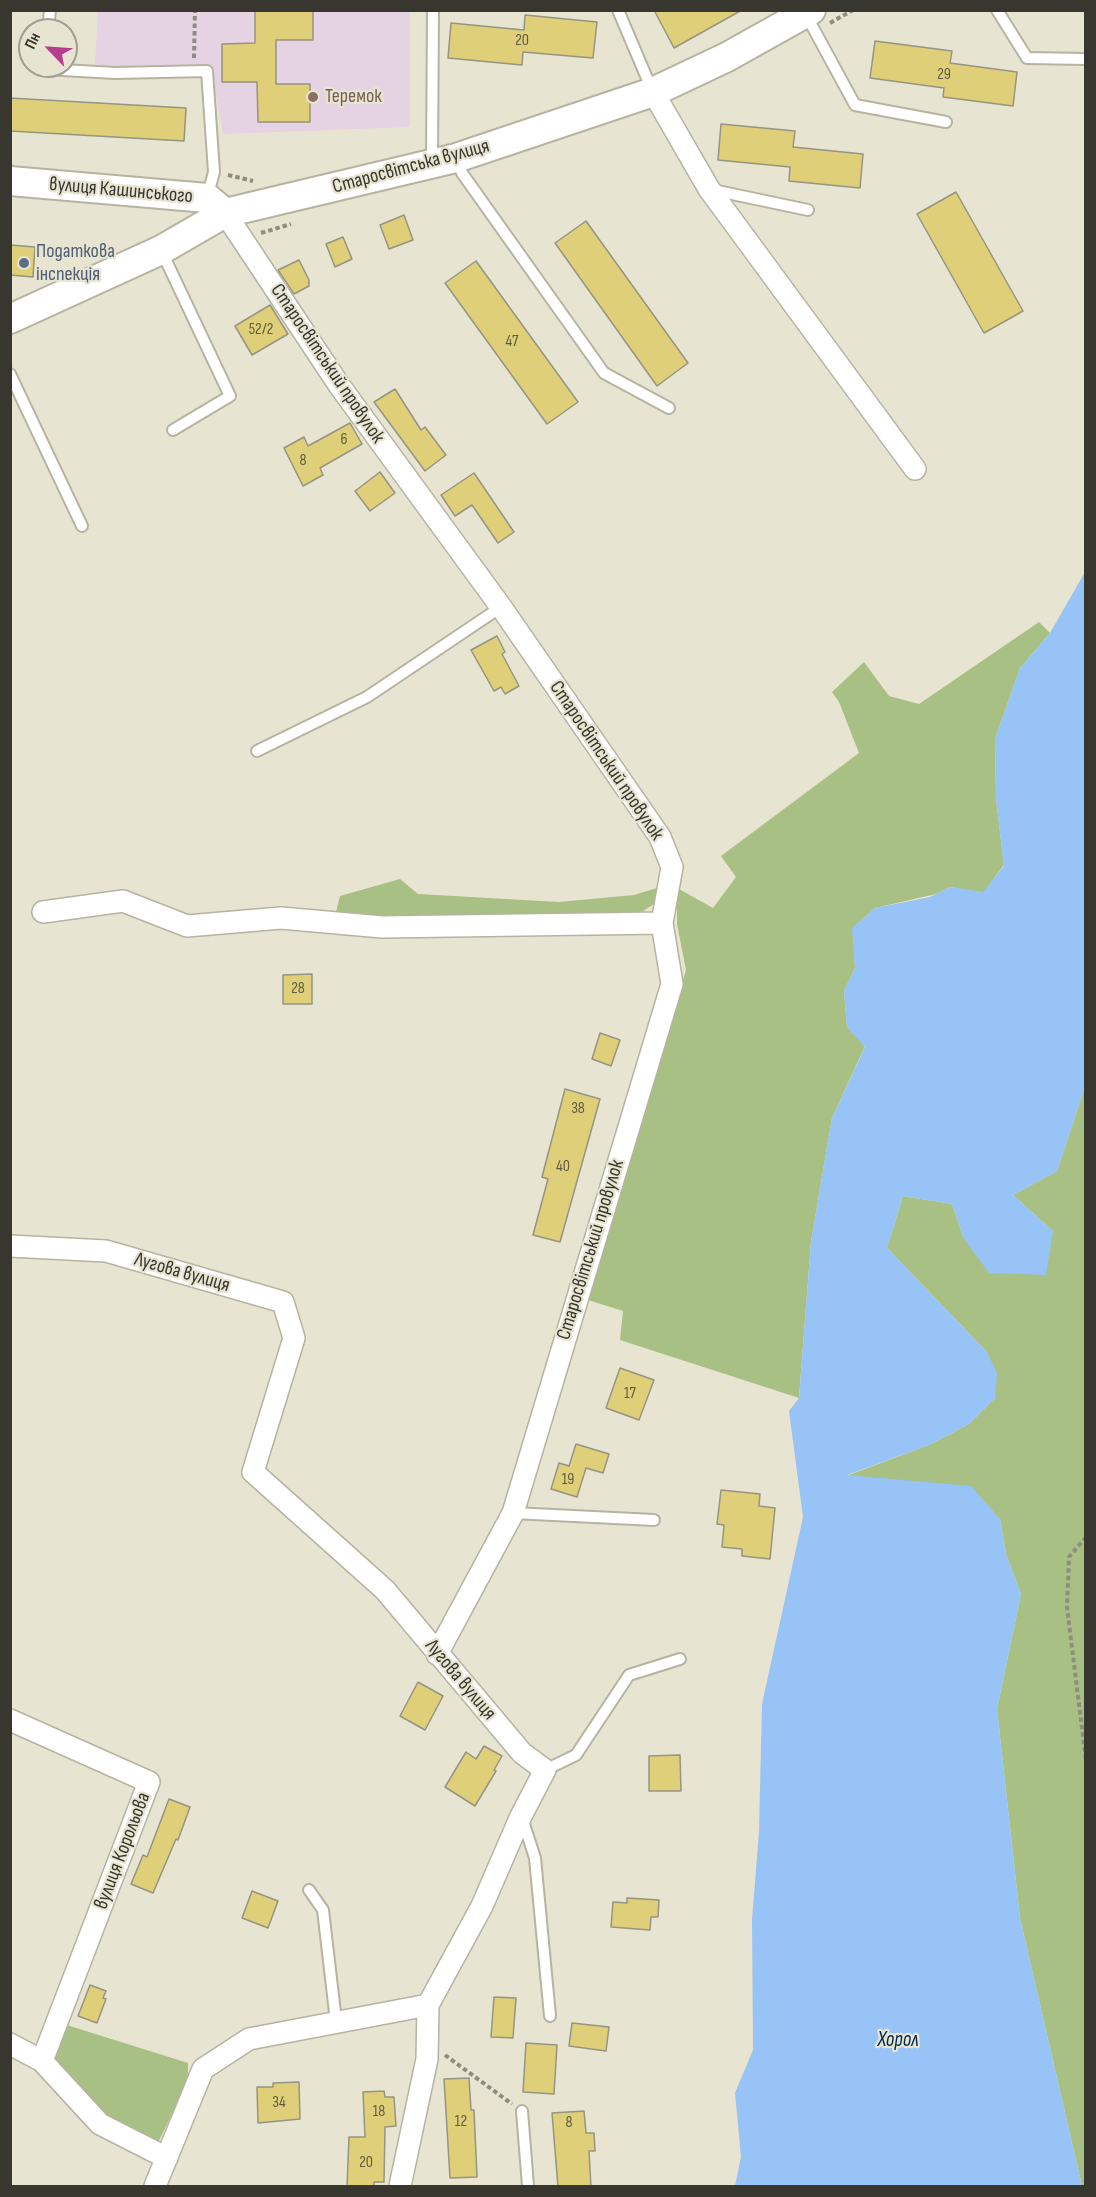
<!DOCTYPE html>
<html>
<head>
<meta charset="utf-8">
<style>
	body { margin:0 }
	#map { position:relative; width:1096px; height:2197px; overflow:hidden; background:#e7e4d1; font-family:"Sofia Sans Condensed",sans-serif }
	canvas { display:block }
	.frame { position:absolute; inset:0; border:12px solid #37362f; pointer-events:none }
	.north { position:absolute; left:18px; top:18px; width:60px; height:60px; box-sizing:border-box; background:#e7e4d1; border:2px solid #a19e90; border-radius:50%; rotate:295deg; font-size:16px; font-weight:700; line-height:24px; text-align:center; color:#37362f }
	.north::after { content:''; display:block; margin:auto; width:21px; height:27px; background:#b63c8e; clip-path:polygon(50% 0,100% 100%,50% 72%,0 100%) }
</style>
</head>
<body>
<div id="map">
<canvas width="1096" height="2197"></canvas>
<div class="frame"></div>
<div class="north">Пн</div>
</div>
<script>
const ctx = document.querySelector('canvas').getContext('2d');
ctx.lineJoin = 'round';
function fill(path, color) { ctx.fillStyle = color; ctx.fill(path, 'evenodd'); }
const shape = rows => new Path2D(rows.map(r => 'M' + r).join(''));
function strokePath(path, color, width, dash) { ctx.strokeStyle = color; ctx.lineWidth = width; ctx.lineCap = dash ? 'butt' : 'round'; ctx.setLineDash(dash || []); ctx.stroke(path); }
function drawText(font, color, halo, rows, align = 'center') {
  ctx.font = font + ' "Sofia Sans Condensed",sans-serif'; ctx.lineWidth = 4.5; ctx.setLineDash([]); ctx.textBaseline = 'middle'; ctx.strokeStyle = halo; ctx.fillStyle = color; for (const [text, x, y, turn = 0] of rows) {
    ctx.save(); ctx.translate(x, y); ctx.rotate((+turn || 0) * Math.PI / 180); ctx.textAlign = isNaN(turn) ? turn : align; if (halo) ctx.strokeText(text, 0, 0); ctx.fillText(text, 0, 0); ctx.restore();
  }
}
const education = shape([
	[98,11,410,11,410,127,223,134,211,65,95,67]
]);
const green = shape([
	[1039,622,1050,633,1020,668,995,739,996,799,1004,865,983,893,950,887,936,894,875,908,853,928,855,968,844,991,847,1027,865,1046,832,1118,811,1242,799,1398,620,1340,623,1311,588,1300,686,970,677,924,677,897,668,895,640,913,381,916,336,912,340,896,400,879,418,894,559,902,634,895,670,884,713,908,736,877,721,856,859,753,839,702,832,692,864,662,889,696,919,704],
	[1085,1087,1085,2186,1082,2186,1020,1918,997,1709,1021,1594,1006,1554,1000,1519,846,1476,929,1445,969,1424,995,1398,987,1352,887,1248,903,1196,952,1204,964,1239,1053,1231,1013,1195,1057,1171],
	[57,2022,188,2063,188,2081,154,2151,100,2124,42,2061]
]);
const water = shape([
	[1085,572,1085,1087,1057,1171,1013,1195,1053,1231,1046,1275,989,1273,964,1239,952,1204,903,1196,887,1248,987,1352,997,1373,995,1398,969,1424,929,1445,847,1475,971,1486,1000,1519,1006,1554,1021,1594,997,1709,1020,1918,1082,2186,735,2186,741,2157,735,2093,753,2050,752,1920,759,1832,762,1704,803,1517,789,1411,799,1398,811,1242,832,1118,865,1047,847,1027,844,991,855,968,852,928,875,908,930,897,950,887,983,892,1004,866,996,799,995,739,1020,668,1050,633]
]);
const building = shape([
	[255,10,313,10,313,40,276,40,276,84,310,84,310,122,258,122,257,82,222,82,222,44,255,43,255,10],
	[654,10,742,10,674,48,654,10],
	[525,15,597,22,593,58,523,52,522,65,448,58,451,23,524,30,525,15],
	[875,41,952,51,950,63,1017,72,1013,106,943,97,944,88,870,78,875,41],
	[10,98,186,108,184,141,10,131,10,98],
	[721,124,795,131,793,147,863,154,860,188,789,181,790,167,718,160,721,124],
	[956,192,1023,311,984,333,917,214,956,192],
	[404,215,413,240,389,249,380,225,404,215],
	[586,221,688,363,657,386,555,243,586,221],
	[343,237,352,259,335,267,326,244,343,237],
	[10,245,35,247,33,277,10,275,10,245],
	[299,260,309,280,309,286,294,294,278,270,299,260],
	[476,261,578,402,547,424,445,283,476,261],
	[270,305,288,334,252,355,235,326,270,305],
	[395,389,421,430,425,427,446,455,425,471,374,402,395,389],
	[350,423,362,444,320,468,323,475,303,486,284,448,304,437,308,446,350,423],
	[380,472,395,493,370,511,355,491,380,472],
	[474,473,514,532,498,543,472,505,455,516,441,495,474,473],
	[497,636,505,652,502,654,519,686,505,694,501,687,494,691,471,650,497,636],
	[312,974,312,1004,283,1004,283,975,312,974],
	[600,1033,620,1040,611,1066,592,1059,600,1033],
	[565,1089,600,1099,560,1242,533,1235,548,1179,542,1177,565,1089],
	[620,1368,654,1380,639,1420,606,1408,620,1368],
	[576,1444,609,1454,603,1473,586,1468,577,1497,551,1489,559,1463,569,1466,576,1444],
	[721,1490,760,1494,759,1506,775,1508,770,1559,742,1556,742,1549,722,1547,724,1525,717,1524,721,1490],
	[418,1682,443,1696,425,1730,400,1716,418,1682],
	[484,1746,502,1756,494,1770,496,1771,475,1806,445,1787,466,1752,476,1759,484,1746],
	[680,1755,681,1791,649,1791,649,1756,680,1755],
	[169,1799,190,1807,178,1840,176,1839,153,1893,131,1884,143,1855,147,1857,169,1799],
	[252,1891,278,1901,268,1928,242,1918,252,1891],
	[627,1898,659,1900,658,1917,651,1917,650,1930,611,1927,613,1902,627,1903,627,1898],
	[90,1985,106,1991,103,1998,106,1999,97,2023,78,2016,90,1985],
	[494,1997,516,1998,513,2038,491,2037,494,1997],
	[572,2023,609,2027,606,2051,569,2046,572,2023],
	[526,2043,557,2045,554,2094,523,2092,526,2043],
	[469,2078,471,2110,474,2110,477,2177,450,2178,444,2079,469,2078],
	[299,2082,300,2119,258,2123,257,2087,273,2087,273,2083,299,2082],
	[384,2091,385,2097,394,2097,396,2126,385,2127,384,2182,374,2182,374,2187,347,2187,349,2137,365,2137,363,2092,384,2091],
	[584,2111,586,2133,594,2133,595,2151,589,2151,591,2187,558,2187,552,2113,584,2111]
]);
const path = shape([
	[830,23,853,10],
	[194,58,195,10],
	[228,175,253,181],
	[261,233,291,224],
	[1086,1537,1069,1557,1067,1607,1086,1761],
	[445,2055,512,2104]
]);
const lane = shape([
	[618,10,652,90],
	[997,10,1027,58,1086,59],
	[805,13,855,105,946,122],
	[48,30,50,10],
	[45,66,45,69,115,73,207,71,214,172,207,198],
	[456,158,462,173,604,373,669,408],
	[432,161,433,10],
	[713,190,808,210],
	[161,250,230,396,173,430],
	[10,374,82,526],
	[257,751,367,697,501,607],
	[513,1513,654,1520],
	[545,1770,576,1755,629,1675,680,1659],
	[522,1818,535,1858,550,2016],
	[309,1890,323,1910,336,2021],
	[522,2111,528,2186]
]);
const street = shape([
	[653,92,709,189,915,469],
	[225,213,339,385,501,607,660,837,672,867,662,923,672,984,513,1513,437,1654],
	[43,912,123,901,187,926,281,918,382,927,662,923],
	[10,1246,106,1251,283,1302,294,1338,253,1472,385,1590,522,1753,545,1770,521,1816,482,1906,428,2005,427,2059,400,2186],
	[10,1720,149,1782,42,2061],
	[10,2044,42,2061,100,2124,167,2158],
	[155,2186,203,2069,249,2039,428,2005]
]);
const secondary = shape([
	[10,181,207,198,225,213],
	[10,319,161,250,225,213,456,158,653,92,727,57,811,10]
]);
const markers = [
	[313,97,6,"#8d6e63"],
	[24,263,6,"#5c6f8a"]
];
const numberNames = [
	["20",522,41],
	["29",944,75],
	["52/2",261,330],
	["47",512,342],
	["6",344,440],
	["8",303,461],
	["28",298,989],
	["38",578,1109],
	["40",563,1167],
	["17",630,1394],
	["19",568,1480],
	["34",279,2103],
	["18",379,2112],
	["12",461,2122],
	["8",569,2123],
	["20",366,2163]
];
const educationNames = [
	["Теремок",325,97]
];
const streetNames = [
	["Старосвітська вулиця",411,167,-15],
	["вулиця Кашинського",121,191,5],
	["Старосвітський провулок",327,364,56],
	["Старосвітський провулок",606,761,56],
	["Старосвітський провулок",591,1250,-73],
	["Лугова вулиця",182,1273,16],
	["Лугова вулиця",460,1680,50],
	["вулиця Корольова",123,1851,-69]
];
const serviceNames = [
	["Податкова",36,252],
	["інспекція",36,275]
];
const waterNames = [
	["Хорол",898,2041]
];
fill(education, '#e5d2e2');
fill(green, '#a8c084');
fill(water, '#97c3f7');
fill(building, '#decf78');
strokePath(building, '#969482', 1.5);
strokePath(lane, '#b6b3a1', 14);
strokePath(street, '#b6b3a1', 24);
strokePath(secondary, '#b6b3a1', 32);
strokePath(path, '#8f8d80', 4, [4.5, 3]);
strokePath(lane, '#fff', 10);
strokePath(street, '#fff', 21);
strokePath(secondary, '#fff', 28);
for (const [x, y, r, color] of markers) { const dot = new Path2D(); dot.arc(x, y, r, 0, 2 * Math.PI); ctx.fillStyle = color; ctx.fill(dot); strokePath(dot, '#e7e4d1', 2); }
drawText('16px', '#615c41', null, numberNames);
drawText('20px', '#785e54', '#e7e4d1', educationNames, 'left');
drawText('20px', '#37362f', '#e7e4d1', streetNames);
drawText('20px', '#4e5e75', '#e7e4d1', serviceNames, 'left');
drawText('italic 21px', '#012951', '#e7e4d1', waterNames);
</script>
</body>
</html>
